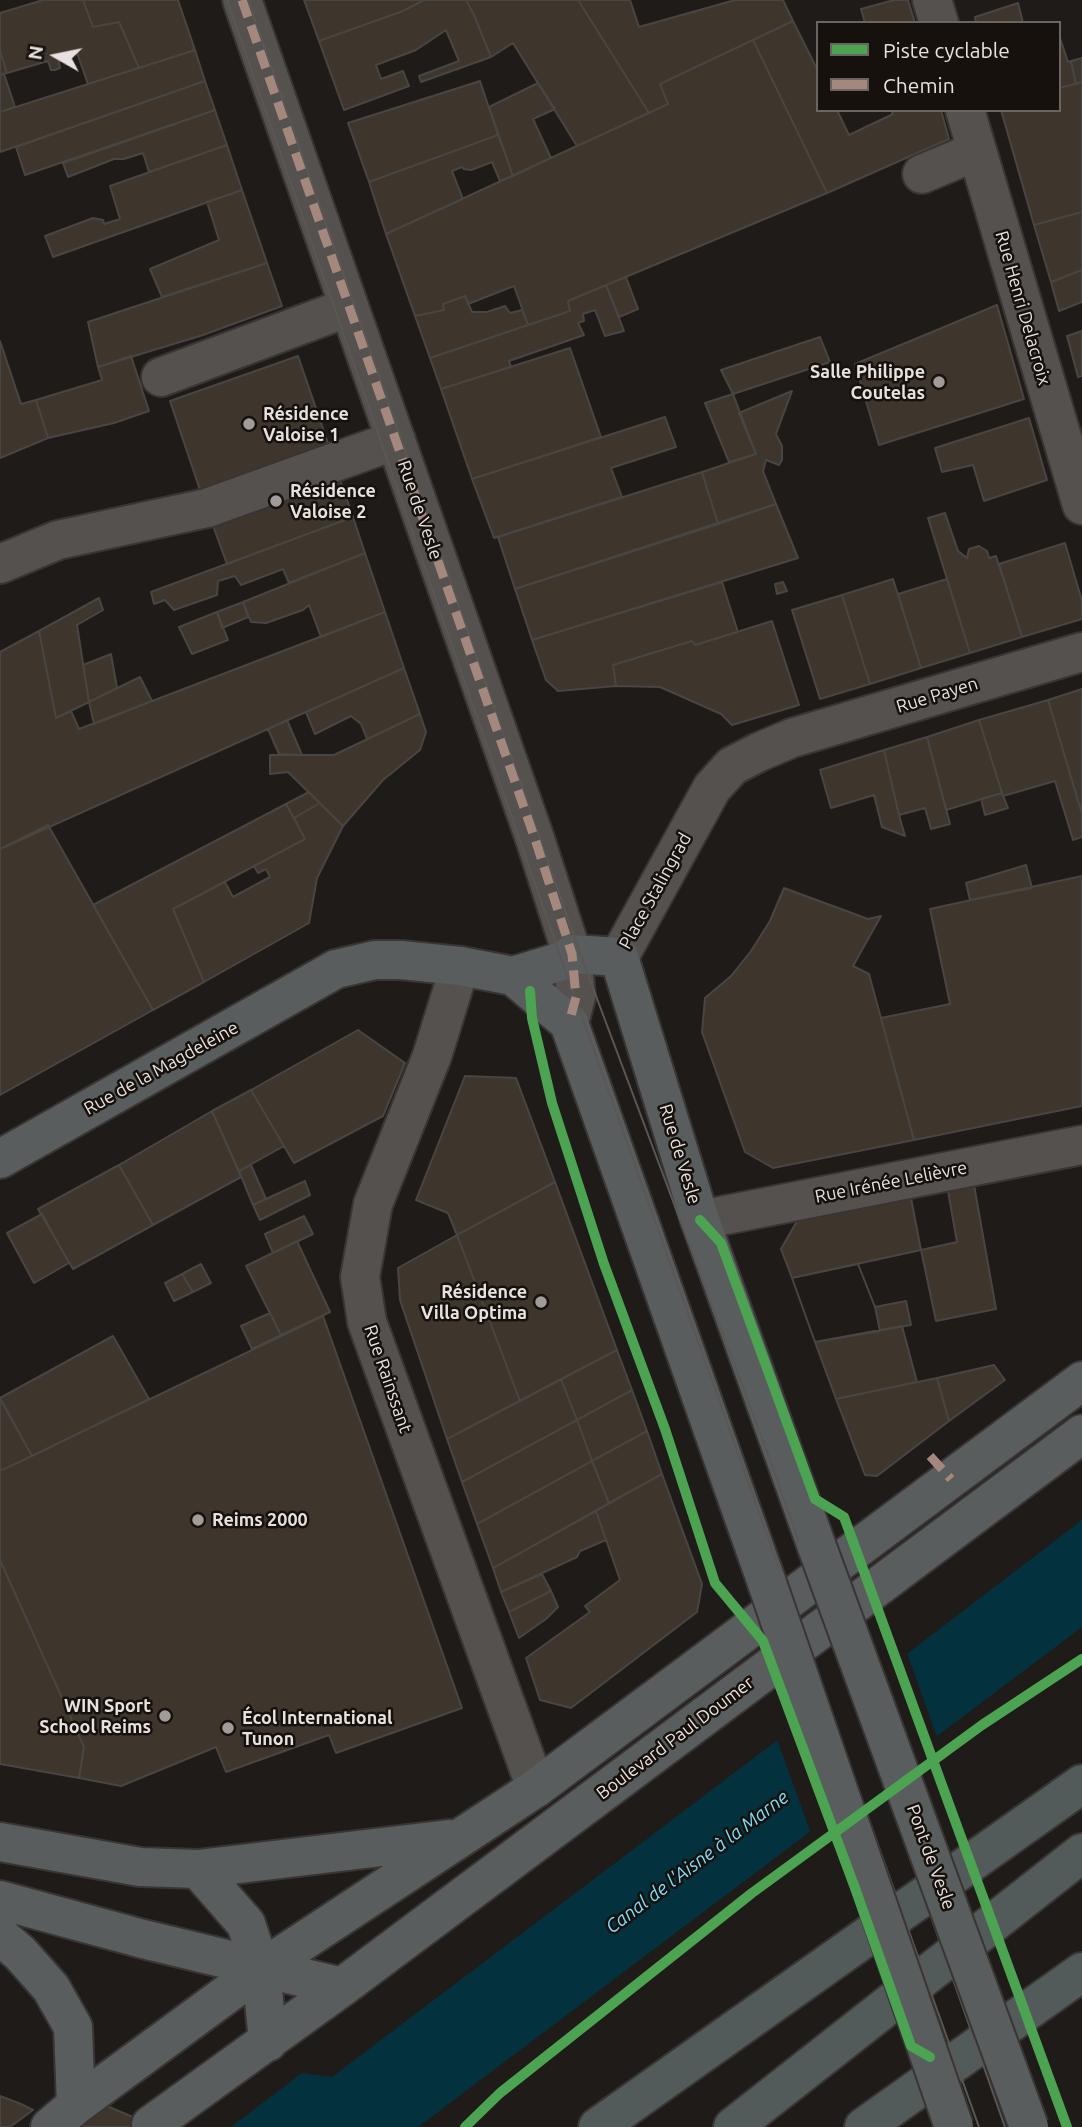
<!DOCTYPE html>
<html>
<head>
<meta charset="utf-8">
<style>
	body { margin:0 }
	#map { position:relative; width:1082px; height:2127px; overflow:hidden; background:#1e1b18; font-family:Ubuntu,sans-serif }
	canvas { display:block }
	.legend { position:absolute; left:816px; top:21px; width:245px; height:91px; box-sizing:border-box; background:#17110d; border:2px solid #6a6561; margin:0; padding:9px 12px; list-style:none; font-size:21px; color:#e7e2df }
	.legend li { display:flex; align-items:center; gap:14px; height:35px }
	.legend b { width:35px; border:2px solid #6a6561 }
	.north { position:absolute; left:21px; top:21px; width:70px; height:70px; -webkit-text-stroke:5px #17110d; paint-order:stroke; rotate:279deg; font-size:19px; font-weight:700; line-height:28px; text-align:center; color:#e7e2df }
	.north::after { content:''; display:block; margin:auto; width:24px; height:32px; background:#e7e2df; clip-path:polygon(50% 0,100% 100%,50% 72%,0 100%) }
</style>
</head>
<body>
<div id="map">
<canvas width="1082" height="2127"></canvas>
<ul class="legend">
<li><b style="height:9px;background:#4ca352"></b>Piste cyclable</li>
<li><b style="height:9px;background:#a5887d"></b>Chemin</li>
</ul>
<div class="north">N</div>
</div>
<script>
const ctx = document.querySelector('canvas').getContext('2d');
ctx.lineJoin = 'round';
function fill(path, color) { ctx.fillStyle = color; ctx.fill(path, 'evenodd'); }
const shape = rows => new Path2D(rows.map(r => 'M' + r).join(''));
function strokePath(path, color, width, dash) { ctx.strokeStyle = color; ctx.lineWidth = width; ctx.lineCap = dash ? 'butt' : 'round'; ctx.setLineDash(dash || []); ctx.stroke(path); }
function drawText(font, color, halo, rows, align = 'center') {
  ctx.font = font + ' Ubuntu,sans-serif'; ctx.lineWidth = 5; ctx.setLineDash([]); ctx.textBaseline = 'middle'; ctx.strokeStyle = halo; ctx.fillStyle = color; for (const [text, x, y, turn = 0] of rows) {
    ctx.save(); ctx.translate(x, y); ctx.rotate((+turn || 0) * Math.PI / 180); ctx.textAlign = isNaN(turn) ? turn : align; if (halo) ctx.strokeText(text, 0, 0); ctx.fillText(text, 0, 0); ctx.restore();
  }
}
const water = shape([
	[1082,1520,1082,1627,418,2127,231,2127,302,2073,332,2077,779,1739,903,1657]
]);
const pier = shape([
	[906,1650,938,1740,812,1836,776,1737]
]);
const building = shape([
	[43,0,83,0,93,27,119,22,139,68,88,84,77,53,58,58,60,68,55,70,51,70,48,61,7,73,0,51,0,13,43,0],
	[83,0,178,0,195,50,139,68,119,22,93,27,83,0],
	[304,0,424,0,403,11,319,41,304,0],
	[424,0,466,0,474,15,491,57,421,82,419,76,459,61,446,30,416,50,376,65,381,79,403,71,409,86,344,110,319,41,403,11,424,0],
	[466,0,578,0,649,113,577,146,513,43,491,57,474,15,466,0],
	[578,0,630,0,639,27,735,0,783,0,793,21,660,84,668,104,649,113,578,0],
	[894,0,908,0,915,23,865,23,861,9,894,0],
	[1018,3,1023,23,976,23,975,17,1018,3],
	[793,21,818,71,818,110,837,110,849,135,893,114,891,110,941,110,949,139,827,193,753,40,793,21],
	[1059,35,1068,62,1071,61,1076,84,1059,88,1059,35],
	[753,40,827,193,568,301,570,311,528,325,514,286,468,304,465,296,443,304,444,310,415,316,386,234,668,104,660,84,753,40],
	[195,50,205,81,0,152,0,112,195,50],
	[0,51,7,73,0,75,0,51],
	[1082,58,1082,82,1076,84,1071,61,1082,58],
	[4,74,15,107,0,112,0,75,4,74],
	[205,81,215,110,25,175,16,147,205,81],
	[480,81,498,135,369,182,348,123,480,81],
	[1082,82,1082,212,1034,225,1001,110,1059,110,1059,88,1082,82],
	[538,83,555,109,533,119,551,158,513,176,489,107,538,83],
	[215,110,227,145,149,172,143,153,124,159,114,159,68,177,63,163,215,110],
	[498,135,513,176,500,181,492,162,471,170,464,169,462,167,452,171,463,199,386,234,369,182,498,135],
	[227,145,242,190,53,257,45,236,93,218,103,220,104,224,120,219,110,186,227,145],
	[242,190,267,263,162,297,150,269,219,240,207,202,242,190],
	[1082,212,1082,270,1051,282,1034,225,1082,212],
	[267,263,282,306,203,335,98,367,88,322,267,263],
	[1082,270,1082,302,1059,311,1051,282,1082,270],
	[626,277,638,309,619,317,606,285,626,277],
	[606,285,624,331,605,336,595,310,583,314,584,321,578,323,584,335,509,361,511,367,441,389,430,358,570,311,568,301,606,285],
	[465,296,472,312,487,312,505,306,510,313,522,310,528,325,430,358,415,316,444,310,443,304,465,296],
	[997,305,1024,399,879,445,855,364,997,305],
	[1082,331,1082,376,1078,377,1067,336,1082,331],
	[820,337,830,362,733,394,721,370,820,337],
	[0,341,21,404,36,400,48,438,0,458,0,341],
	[570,348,601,437,472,479,441,389,570,348],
	[131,356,149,411,114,423,48,438,36,400,102,380,98,367,131,356],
	[298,356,331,452,201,493,170,401,298,356],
	[792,391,776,434,782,446,782,460,779,465,766,460,763,471,776,504,718,524,702,472,756,454,739,413,792,391],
	[733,394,756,454,729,462,705,403,733,394],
	[665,417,676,447,611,468,622,497,494,538,472,479,665,417],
	[1029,418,1047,480,984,501,973,465,942,472,935,448,1029,418],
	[334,462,353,517,227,564,201,493,334,462],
	[702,472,718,524,515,589,498,537,702,472],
	[776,504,798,558,532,640,515,589,776,504],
	[945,513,958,551,967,558,969,549,979,546,987,551,989,558,996,556,1022,637,970,653,928,518,945,513],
	[353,517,365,553,289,583,283,569,241,585,235,576,218,581,217,595,174,610,165,600,154,604,151,592,353,517],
	[1065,543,1082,601,1082,619,1022,637,999,564,1065,543],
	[365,553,385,612,321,637,309,605,303,610,266,623,251,622,243,602,365,553],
	[893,579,921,668,870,684,842,595,893,579],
	[947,579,970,653,921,668,898,594,947,579],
	[722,582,738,632,695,645,692,641,613,665,616,686,558,691,546,680,532,640,722,582],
	[783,582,787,591,777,594,775,584,783,582],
	[842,595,870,684,820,699,792,610,842,595],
	[99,598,103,610,77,625,89,702,56,718,39,631,99,598],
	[243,602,248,617,222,628,217,612,243,602],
	[217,612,228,640,192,654,179,627,217,612],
	[385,612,404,668,0,849,0,652,39,631,56,718,71,711,79,729,385,612],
	[772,621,799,705,732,725,721,714,660,687,616,686,613,665,692,641,695,645,772,621],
	[111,654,117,688,89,702,83,665,111,654],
	[404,668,420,714,367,739,361,724,351,716,315,734,306,712,404,668],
	[140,677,152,701,94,724,89,702,140,677],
	[1082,689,1082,814,1048,700,1082,689],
	[1048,700,1082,814,1082,837,1073,840,1055,781,1003,796,979,720,1048,700],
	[420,714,426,732,420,750,383,780,343,826,288,772,270,774,270,755,334,755,420,714],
	[287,720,302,755,279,754,268,729,287,720],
	[979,720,1002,793,946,810,927,737,979,720],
	[927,737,950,824,931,829,925,808,899,815,884,750,927,737],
	[884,750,899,815,905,836,882,827,874,795,831,808,820,770,884,750],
	[309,792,320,803,294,818,286,804,309,792],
	[1002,793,1008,808,985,815,981,799,1002,793],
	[320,803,343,826,317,878,309,923,204,982,173,909,225,882,233,897,270,877,266,869,258,873,254,866,305,839,294,818,320,803],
	[286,804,305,839,173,909,204,982,153,1010,93,905,286,804],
	[48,825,153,1010,0,1095,0,849,48,825],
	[1026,865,1032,888,970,900,966,883,1026,865],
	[1082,876,1082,1106,914,1140,881,1018,950,1004,930,909,1082,876],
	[784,888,868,919,881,916,853,966,869,974,914,1140,773,1168,745,1152,702,1032,705,998,731,976,751,951,770,921,784,888],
	[358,1030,405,1063,383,1116,294,1163,251,1090,358,1030],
	[465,1076,516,1078,555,1182,457,1235,448,1213,416,1200,465,1076],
	[251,1090,284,1146,239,1171,212,1111,251,1090],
	[212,1111,241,1177,153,1225,119,1165,212,1111],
	[119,1165,153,1225,73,1269,38,1209,119,1165],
	[251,1165,266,1199,253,1205,239,1171,251,1165],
	[305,1181,310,1195,260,1220,253,1205,305,1181],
	[555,1182,617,1350,520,1401,457,1235,555,1182],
	[974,1185,996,1309,936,1321,921,1250,957,1242,948,1191,974,1185],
	[911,1198,921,1250,792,1278,781,1249,797,1221,911,1198],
	[42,1214,69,1263,34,1283,7,1233,42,1214],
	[304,1216,313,1234,273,1253,265,1234,304,1216],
	[457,1235,520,1401,447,1439,400,1300,398,1268,457,1235],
	[297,1241,330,1312,281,1335,246,1266,297,1241],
	[201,1264,211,1283,193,1292,182,1274,201,1264],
	[858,1264,875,1307,906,1301,911,1325,815,1342,792,1278,858,1264],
	[858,1264,875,1307,880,1331,815,1342,792,1278,858,1264],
	[182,1274,193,1292,174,1301,165,1283,182,1274],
	[270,1313,281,1335,252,1349,241,1326,270,1313],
	[323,1316,462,1708,336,1753,329,1735,226,1772,216,1747,121,1786,79,1778,84,1747,0,1560,0,1471,323,1316],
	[902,1326,917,1382,836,1399,815,1342,902,1326],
	[113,1336,149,1399,32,1456,0,1398,113,1336],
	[617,1350,632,1390,577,1420,561,1379,617,1350],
	[994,1365,1005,1380,949,1421,937,1378,994,1365],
	[937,1378,949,1421,877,1476,865,1475,836,1399,937,1378],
	[561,1379,577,1420,462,1482,447,1439,561,1379],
	[632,1390,647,1431,592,1461,577,1420,632,1390],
	[0,1399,32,1456,0,1471,0,1399],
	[577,1420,592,1461,477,1524,462,1482,577,1420],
	[647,1431,662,1474,609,1503,592,1461,647,1431],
	[592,1461,609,1503,493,1568,477,1524,592,1461],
	[662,1474,702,1584,697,1612,571,1708,540,1700,526,1658,590,1612,585,1606,620,1580,596,1511,662,1474],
	[596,1511,606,1540,580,1551,577,1557,501,1592,493,1568,596,1511],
	[0,1560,84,1747,79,1778,0,1764,0,1560],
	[542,1574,551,1591,509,1612,501,1592,542,1574],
	[551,1591,558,1607,546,1619,519,1638,509,1612,551,1591],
	[0,2096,21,2104,33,2110,10,2127,0,2127,0,2096],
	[107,2106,156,2127,78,2127,107,2106]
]);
const minor = shape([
	[242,0,535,839,572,954,576,997,569,1023],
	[932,0,939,23],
	[965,110,1082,505],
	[922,174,977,151],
	[161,377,349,307],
	[0,564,58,540,207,508,396,440],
	[619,957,712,788,732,766,759,752,792,738,1082,652],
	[460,966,432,1056,373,1204,360,1277,367,1322,536,1788],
	[700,1220,1082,1145]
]);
const major = shape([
	[513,976,569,1023,767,1583],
	[0,1159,336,969,375,960,401,960,460,966,513,976,562,961,572,954,619,957,700,1220,817,1547],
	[0,1842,140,1867,198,1869,449,1839],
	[198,1869,246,1924,261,1969,268,2042],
	[0,1900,143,1939,342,1987],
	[0,1936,20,1953,51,1988,73,2027,76,2105],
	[151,2125,342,1987,1082,1434],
	[50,2127,76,2105,261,1969,536,1788,1082,1381]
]);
const highway = shape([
	[598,2127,1082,1784],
	[733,2127,1082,1853],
	[864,2127,1082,1972]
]);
const tram = shape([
	[227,0,562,961,979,2127],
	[248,0,581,956,769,1457,1005,2127]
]);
const majorBridge = shape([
	[817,1547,1029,2127],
	[767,1583,954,2127]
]);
const quiet = shape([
	[242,0,535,839,572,954,576,997,569,1023],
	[930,1456,951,1479]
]);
const cycleway = shape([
	[530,991,532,1018,552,1103,604,1264,665,1429,715,1583,763,1641,855,1888,911,2046,930,2057],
	[700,1220,721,1243,815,1499,844,1517,1067,2127],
	[465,2127,500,2093,752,1893,982,1725,1082,1659]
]);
const markers = [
	[939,382,7,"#a19c99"],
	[249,424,7,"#a19c99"],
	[276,501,7,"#a19c99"],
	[541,1302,7,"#a19c99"],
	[198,1520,7,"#a19c99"],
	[165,1716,7,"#a19c99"],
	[228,1728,7,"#a19c99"]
];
const streetNames = [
	["Rue Henri Delacroix",1023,308,74],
	["Rue de Vesle",420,510,71],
	["Rue Payen",937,695,-17],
	["Place Stalingrad",655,891,-61],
	["Rue de la Magdeleine",161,1068,-29],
	["Rue de Vesle",680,1154,73],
	["Rue Irénée Lelièvre",891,1182,-11],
	["Rue Rainssant",388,1379,71],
	["Boulevard Paul Doumer",675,1738,-37],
	["Pont de Vesle",931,1857,70]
];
const poiNames = [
	["Salle Philippe",925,372,"right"],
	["Coutelas",925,393,"right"],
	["Résidence",263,414],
	["Valoise 1",263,435],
	["Résidence",290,491],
	["Valoise 2",290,512],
	["Résidence",527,1292,"right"],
	["Villa Optima",527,1313,"right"],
	["Reims 2000",212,1520],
	["WIN Sport",151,1706,"right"],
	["School Reims",151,1727,"right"],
	["Écol International",242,1718],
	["Tunon",242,1739]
];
const waterNames = [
	["Canal de l'Aisne à la Marne",697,1862,-37]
];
fill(water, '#03323e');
fill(pier, '#1e1b18');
fill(building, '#3e352d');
strokePath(building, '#484643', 2);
strokePath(minor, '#383534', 42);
strokePath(major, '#383534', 42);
strokePath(highway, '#383534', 42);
strokePath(minor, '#54514e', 38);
strokePath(major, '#595d5d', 38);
strokePath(highway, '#535b5a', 38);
strokePath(tram, '#5a5755', 2);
strokePath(majorBridge, '#383534', 42, []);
strokePath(majorBridge, '#595d5d', 38);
strokePath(quiet, '#a5887d', 9, [18, 9]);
strokePath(cycleway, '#4ca352', 10);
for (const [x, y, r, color] of markers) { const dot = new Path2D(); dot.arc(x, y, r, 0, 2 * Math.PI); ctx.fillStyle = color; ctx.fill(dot); strokePath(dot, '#17110d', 2.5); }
drawText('18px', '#e7e2df', '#17110d', streetNames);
drawText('bold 18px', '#e7e2df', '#17110d', poiNames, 'left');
drawText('italic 19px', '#7eddfc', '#17110d', waterNames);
</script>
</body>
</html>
